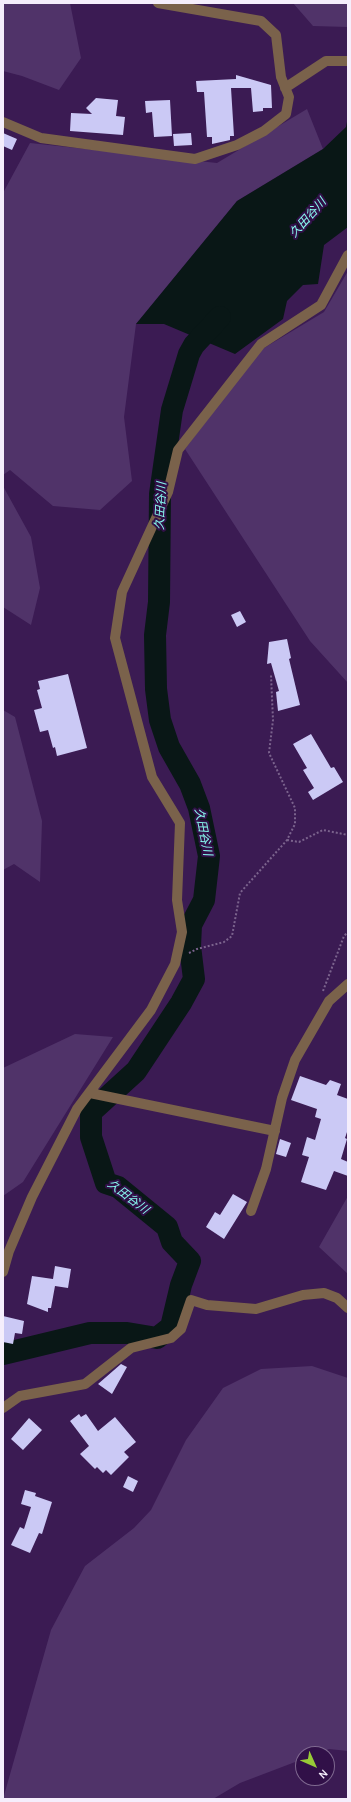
<!DOCTYPE html>
<html>
<head>
<meta charset="utf-8">
<style>
	body { margin:0 }
	#map { position:relative; width:351px; height:1802px; overflow:hidden; background:#3b1b53; font-family:Karla,sans-serif }
	canvas { display:block }
	.frame { position:absolute; inset:0; border:4px solid #f5eefc; pointer-events:none }
	.north { position:absolute; left:295px; top:1746px; width:40px; height:40px; box-sizing:border-box; background:#311048; border:1px solid #7f6990; border-radius:50%; rotate:135deg; font-size:11px; font-weight:700; line-height:16px; text-align:center; color:#f5eefc }
	.north::after { content:''; display:block; margin:auto; width:14px; height:18px; background:#98cb37; clip-path:polygon(50% 0,100% 100%,50% 72%,0 100%) }
</style>
</head>
<body>
<div id="map">
<canvas width="351" height="1802"></canvas>
<div class="frame"></div>
<div class="north">N</div>
</div>
<script>
const ctx = document.querySelector('canvas').getContext('2d');
ctx.lineJoin = 'round';
function fill(path, color) { ctx.fillStyle = color; ctx.fill(path, 'evenodd'); }
const shape = rows => new Path2D(rows.map(r => 'M' + r).join(''));
function strokePath(path, color, width, dash) { ctx.strokeStyle = color; ctx.lineWidth = width; ctx.lineCap = dash ? 'butt' : 'round'; ctx.setLineDash(dash || []); ctx.stroke(path); }
function drawText(font, color, halo, rows, align = 'center') {
  ctx.font = font + ' Karla,"Noto Sans JP",sans-serif'; ctx.lineWidth = 4; ctx.setLineDash([]); ctx.textBaseline = 'middle'; ctx.strokeStyle = halo; ctx.fillStyle = color; for (const [text, x, y, turn = 0] of rows) {
    ctx.save(); ctx.translate(x, y); ctx.rotate((+turn || 0) * Math.PI / 180); ctx.textAlign = isNaN(turn) ? turn : align; if (halo) ctx.strokeText(text, 0, 0); ctx.fillText(text, 0, 0); ctx.restore();
  }
}
const green = shape([
	[3,3,70,3,81,58,59,90,22,76,3,71],
	[293,3,348,3,348,27,313,26],
	[307,109,323,149,237,201,136,324,124,417,132,481,100,510,53,506,10,470,3,475,3,193,30,143,217,163],
	[348,271,348,683,310,641,185,449,259,351,324,312],
	[3,486,31,537,40,588,31,625,3,607],
	[3,710,15,717,42,821,40,882,14,864,3,870],
	[75,1034,113,1037,23,1182,3,1196,3,1068],
	[348,1196,348,1274,319,1247],
	[312,1366,348,1378,348,1751,329,1749,317,1754,303,1754,303,1759,240,1783,213,1799,3,1799,51,1630,85,1566,134,1528,151,1510,186,1440,223,1388,261,1369]
]);
const water = shape([
	[348,116,348,227,324,245,318,284,303,285,287,301,283,319,235,354,164,324,136,324,237,201,323,149,346,127]
]);
const river = shape([
	[3,1354,90,1333,127,1333,157,1338,171,1327,181,1285,190,1261,172,1242,167,1227,118,1187,106,1183,91,1137,91,1112,136,1071,181,1003,194,979,190,946,191,925,204,900,209,856,199,808,190,784,169,747,160,720,156,689,155,635,159,602,160,494,172,410,189,354,194,345,220,317]
]);
const building = shape([
	[236,75,271,85,272,108,263,108,263,111,253,112,251,88,231,88,234,136,230,136,230,140,212,144,212,137,207,137,204,92,197,92,196,81,236,79],
	[96,98,118,100,116,116,125,117,123,135,70,131,71,113,92,114,86,108],
	[170,100,172,136,154,137,152,112,146,113,145,101],
	[3,133,17,139,12,150,3,146],
	[191,133,192,145,174,146,173,134],
	[240,611,246,622,237,627,231,615],
	[287,639,291,658,289,659,300,705,278,711,276,692,279,691,271,663,267,664,269,642],
	[68,674,87,748,57,756,55,747,53,748,48,730,40,732,34,710,42,708,37,690,40,689,38,681],
	[311,734,331,768,334,767,343,782,313,800,308,792,314,788,303,770,307,768,293,744],
	[300,1076,326,1085,330,1080,341,1084,337,1095,348,1099,348,1129,345,1138,347,1139,341,1159,348,1162,348,1176,334,1171,326,1190,301,1182,309,1157,302,1155,307,1137,315,1140,321,1119,315,1117,317,1109,291,1100],
	[280,1139,291,1143,286,1157,276,1154],
	[233,1194,247,1202,224,1239,206,1227,215,1212,220,1215],
	[55,1266,71,1269,68,1288,55,1286,51,1308,48,1308,48,1312,27,1304,32,1276,53,1279],
	[3,1316,24,1321,22,1334,15,1333,13,1344,3,1342],
	[121,1364,127,1367,112,1394,98,1384],
	[79,1414,81,1417,86,1414,98,1431,115,1417,136,1442,124,1452,129,1457,111,1475,106,1470,103,1473,97,1467,95,1469,80,1454,89,1446,70,1421],
	[29,1418,42,1430,23,1450,11,1439],
	[128,1476,138,1481,133,1492,123,1487],
	[25,1490,36,1493,35,1496,52,1502,42,1534,39,1533,30,1553,11,1545,20,1527,24,1529,31,1507,21,1504]
]);
const path = shape([
	[287,840,299,842,323,830,348,835],
	[189,953,197,949,224,942,232,936,240,893,287,840,295,824,295,808,269,753,273,720,271,675],
	[323,991,344,936,348,932]
]);
const street = shape([
	[285,88,326,61,348,61],
	[3,122,41,138,195,159,237,145,264,131,286,114,289,97,281,77,276,35,261,21,158,3],
	[90,1093,275,1131],
	[251,1211,266,1169,282,1098,295,1060,329,1001,348,984],
	[3,1272,9,1251,32,1197,77,1109,151,1010,175,964,182,932,177,900,180,823,152,777,115,638,122,592,168,492,178,450,261,344,321,305,348,255],
	[3,1408,20,1396,85,1384,131,1348,171,1338,181,1329,191,1300,207,1305,256,1309,303,1295,324,1293,337,1298,348,1308]
]);
const waterNames = [
	["久田谷川",308,218,-48],
	["久田谷川",161,506,-87],
	["久田谷川",203,832,79],
	["久田谷川",128,1197,37]
];
fill(green, '#503369');
fill(water, '#091716');
strokePath(river, '#091716', 22);
fill(building, '#cbc9f5');
strokePath(path, '#7b638d', 2, [2, 2]);
strokePath(street, '#7a624b', 10);
drawText('italic 12px', '#88fbef', '#311048', waterNames);
</script>
</body>
</html>
